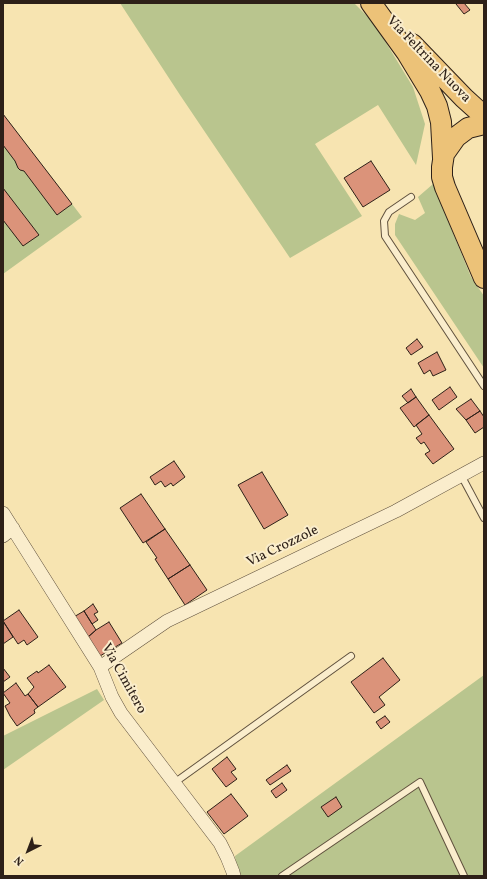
<!DOCTYPE html>
<html>
<head>
<meta charset="utf-8">
<style>
	body { margin:0 }
	#map { position:relative; width:487px; height:879px; overflow:hidden; background:#f7e4b1; font-family:Vollkorn,serif }
	canvas { display:block }
	.frame { position:absolute; inset:0; border:4px solid #2d2018; pointer-events:none }
	.north { position:absolute; left:8px; top:831px; width:40px; height:40px; -webkit-text-stroke:3px #faedcc; paint-order:stroke; rotate:222deg; font-size:11px; font-weight:700; line-height:16px; text-align:center; color:#2d2018 }
	.north::after { content:''; display:block; margin:auto; width:14px; height:18px; background:#2d2018; clip-path:polygon(50% 0,100% 100%,50% 72%,0 100%) }
</style>
</head>
<body>
<div id="map">
<canvas width="487" height="879"></canvas>
<div class="frame"></div>
<div class="north">N</div>
</div>
<script>
const ctx = document.querySelector('canvas').getContext('2d');
ctx.lineJoin = 'round';
function fill(path, color) { ctx.fillStyle = color; ctx.fill(path, 'evenodd'); }
const shape = rows => new Path2D(rows.map(r => 'M' + r).join(''));
function strokePath(path, color, width, dash) { ctx.strokeStyle = color; ctx.lineWidth = width; ctx.lineCap = dash ? 'butt' : 'round'; ctx.setLineDash(dash || []); ctx.stroke(path); }
function drawText(font, color, halo, rows, align = 'center') {
  ctx.font = font + ' Vollkorn,serif'; ctx.lineWidth = 4; ctx.setLineDash([]); ctx.textBaseline = 'middle'; ctx.strokeStyle = halo; ctx.fillStyle = color; for (const [text, x, y, turn = 0] of rows) {
    ctx.save(); ctx.translate(x, y); ctx.rotate((+turn || 0) * Math.PI / 180); ctx.textAlign = isNaN(turn) ? turn : align; if (halo) ctx.strokeText(text, 0, 0); ctx.fillText(text, 0, 0); ctx.restore();
  }
}
const green = shape([
	[120,3,354,3,374,23,413,87,425,124,416,165,378,105,315,144,362,216,290,258,180,95],
	[3,114,82,217,3,274],
	[433,184,471,277,484,296,484,368,395,235,395,224,399,214,415,220,425,213,418,197],
	[484,675,484,876,237,876,235,856],
	[97,689,104,700,3,770,3,736]
]);
const building = shape([
	[458,3,464,3,470,10,464,14,456,4,458,3],
	[3,114,72,204,57,215,24,171,20,170,18,168,15,161,3,145,3,114],
	[371,161,390,190,363,207,344,178,371,161],
	[3,188,39,235,23,246,3,220,3,188],
	[417,339,423,347,411,355,406,348,417,339],
	[437,352,446,370,433,376,430,370,424,374,418,363,437,352],
	[450,387,457,397,439,410,432,400,450,387],
	[411,389,416,397,408,403,402,396,411,389],
	[416,397,429,415,414,427,400,408,416,397],
	[471,399,480,411,466,420,456,409,471,399],
	[480,411,484,417,484,427,475,433,466,420,480,411],
	[429,415,454,449,433,464,425,454,430,451,424,442,421,444,416,438,422,434,416,425,429,415],
	[174,461,185,477,173,486,171,483,165,487,161,481,155,485,150,477,174,461],
	[262,472,288,515,264,529,238,485,262,472],
	[141,494,165,529,143,543,120,508,141,494],
	[165,529,190,565,168,579,155,559,157,558,146,542,165,529],
	[190,565,207,590,185,605,168,579,190,565],
	[93,604,98,612,94,614,98,620,92,624,84,611,93,604],
	[19,610,38,637,27,645,24,640,18,644,3,621,19,610],
	[84,611,96,630,88,637,72,618,84,611],
	[3,621,13,637,3,644,3,621],
	[109,622,122,643,100,656,88,637,96,630,109,622],
	[383,658,400,680,379,697,385,705,374,713,351,682,383,658],
	[49,665,66,687,38,707,28,694,34,687,27,678,37,671,38,673,49,665],
	[3,668,10,677,3,682,3,668],
	[16,683,25,696,28,694,38,707,34,710,35,713,17,726,10,716,5,706,10,703,3,693,16,683],
	[385,716,390,722,381,729,376,722,385,716],
	[227,757,236,769,231,772,237,779,226,787,212,769,227,757],
	[287,765,291,771,270,785,266,780,287,765],
	[282,783,287,790,276,798,271,791,282,783],
	[231,794,248,816,224,834,207,812,231,794],
	[336,797,342,807,328,817,321,807,336,797]
]);
const lane = shape([
	[411,197,389,212,384,221,385,236,484,386],
	[461,475,484,518],
	[174,783,351,656],
	[282,876,420,782,464,876]
]);
const street = shape([
	[3,513,100,667,112,697,121,713,220,843,227,857,233,872,234,876],
	[3,536,13,528],
	[100,667,167,621,396,511,484,463]
]);
const primary = shape([
	[371,3,407,53,430,91,437,106,441,122,443,158],
	[412,44,464,98,484,116],
	[484,124,468,128,456,137,444,154,442,167,442,177,445,187,484,278]
]);
const streetNames = [
	["Via Feltrina Nuova",428,60,46],
	["Via Crozzole",283,547,-26],
	["Via Cimitero",123,679,61]
];
fill(green, '#b9c58e');
fill(building, '#db937a');
strokePath(building, '#2d2018', 1);
strokePath(lane, '#60513e', 8);
strokePath(street, '#60513e', 14);
strokePath(primary, '#2d2018', 22);
strokePath(lane, '#faedcc', 6);
strokePath(street, '#faedcc', 13);
strokePath(primary, '#ecc278', 20);
drawText('14px', '#2d2018', '#faedcc', streetNames);
</script>
</body>
</html>
